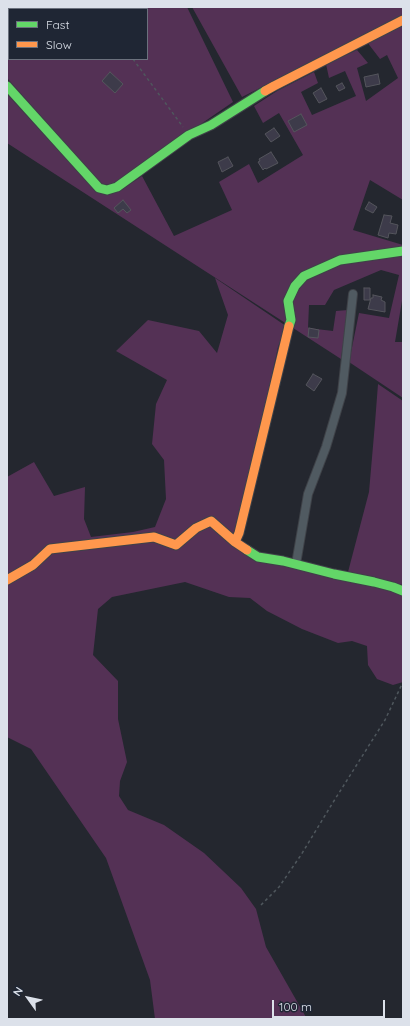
<!DOCTYPE html>
<html>
<head>
<meta charset="utf-8">
<style>
	body { margin:0 }
	#map { position:relative; width:410px; height:1026px; overflow:hidden; background:#24272f; font-family:Quicksand,sans-serif }
	canvas { display:block }
	.frame { position:absolute; inset:0; border:8px solid #dce1ea; pointer-events:none }
	.legend { position:absolute; left:8px; top:8px; width:140px; height:52px; box-sizing:border-box; background:#1f2634; border:1px solid #6b717d; margin:0; padding:5px 7px; list-style:none; font-size:12px; color:#dce1ea }
	.legend li { display:flex; align-items:center; gap:8px; height:20px }
	.legend b { width:20px; border:1px solid #6b717d }
	.north { position:absolute; left:8px; top:978px; width:40px; height:40px; -webkit-text-stroke:3px #1f2634; paint-order:stroke; rotate:303deg; font-size:11px; font-weight:700; line-height:16px; text-align:center; color:#dce1ea }
	.north::after { content:''; display:block; margin:auto; width:14px; height:18px; background:#dce1ea; clip-path:polygon(50% 0,100% 100%,50% 72%,0 100%) }
	.scale { position:absolute; left:272px; top:1000px; width:113px; height:18px; box-sizing:border-box; border:2px solid #dce1ea; border-top:0; padding-left:5px; font-size:12px; line-height:14px; white-space:nowrap; color:#dce1ea; -webkit-text-stroke:3px #1f2634; paint-order:stroke }
</style>
</head>
<body>
<div id="map">
<canvas width="410" height="1026"></canvas>
<div class="frame"></div>
<ul class="legend">
<li><b style="height:5px;background:#63d668"></b>Fast</li>
<li><b style="height:5px;background:#ff974d"></b>Slow</li>
</ul>
<div class="north">N</div>
<div class="scale">100 m</div>
</div>
<script>
const ctx = document.querySelector('canvas').getContext('2d');
ctx.lineJoin = 'round';
function fill(path, color) { ctx.fillStyle = color; ctx.fill(path, 'evenodd'); }
const shape = rows => new Path2D(rows.map(r => 'M' + r).join(''));
function strokePath(path, color, width, dash) { ctx.strokeStyle = color; ctx.lineWidth = width; ctx.lineCap = dash ? 'butt' : 'round'; ctx.setLineDash(dash || []); ctx.stroke(path); }
const green = shape([
	[7,7,187,7,233,102,112,185,101,184,7,78],
	[9,9,147,9,147,59,9,59],
	[192,7,403,7,403,16,242,97],
	[403,25,403,200,370,180,353,230,403,245,403,295,395,342,403,342,403,398,349,362,359,313,389,318,399,275,381,270,334,290,325,305,309,305,308,328,333,331,336,311,348,310,341,359,7,143,7,94,96,191,121,190,142,176,174,236,232,210,219,182,249,164,258,183,303,155,279,113,263,123,254,106,277,91,314,72,318,83,301,92,312,115,356,96,345,71,329,78,326,64,357,50,368,63,357,68,366,101,398,78,387,55,380,59,367,42],
	[215,278,286,326,278,347,255,455,233,544,292,566,403,594,403,682,393,685,377,679,368,665,367,646,352,641,338,643,302,629,267,611,250,598,229,597,185,582,112,597,98,609,93,655,118,681,118,719,127,762,120,781,119,796,128,810,164,825,204,853,241,888,256,909,266,947,307,1019,155,1019,150,980,106,858,31,749,7,737,7,477,34,462,54,496,85,487,84,519,91,537,133,532,155,527,166,499,164,460,152,444,156,404,167,380,116,351,148,320,199,331,217,353,228,315],
	[378,384,403,401,403,585,348,572,369,492,375,423]
]);
const building = shape([
	[110,72,123,84,115,93,102,81,110,72],
	[378,74,380,84,366,87,364,77,378,74],
	[342,83,345,88,339,91,336,86,342,83],
	[321,88,327,99,319,103,313,93,321,88],
	[301,114,307,125,294,132,288,121,301,114],
	[274,128,280,136,271,142,265,134,274,128],
	[271,152,278,163,266,169,265,168,263,170,258,162,260,161,259,159,271,152],
	[228,157,233,166,222,172,218,162,228,157],
	[123,200,131,210,127,213,123,209,118,213,114,208,123,200],
	[369,202,377,207,373,213,365,209,369,202],
	[384,215,392,216,390,223,398,225,396,234,389,233,388,238,378,235,384,215],
	[364,288,370,288,370,300,364,300,364,288],
	[373,295,382,297,381,300,385,302,385,312,368,309,371,298,373,298,373,295],
	[309,328,319,330,318,338,308,337,309,328],
	[313,374,322,379,314,391,306,385,313,374]
]);
const path = shape([
	[132,9,135,7],
	[133,59,183,127],
	[261,905,279,887,301,855,332,804,385,720,403,682]
]);
const street = shape([
	[296,564,308,494,326,447,342,393,353,294]
]);
const fast = shape([
	[7,86,99,188,107,190,117,187,189,135,211,125,265,91],
	[289,326,291,320,288,301,295,286,304,276,340,260,403,251],
	[247,550,258,557,283,561,334,574,374,582,393,587,403,591]
]);
const slow = shape([
	[265,91,274,86,403,20],
	[235,542,239,533,289,326],
	[7,580,33,565,50,549,154,537,176,545,196,528,211,521,235,542,247,550]
]);
fill(green, '#543155');
fill(building, '#3d3b4a');
strokePath(building, '#54555c', 1);
strokePath(street, '#3f4248', 10);
strokePath(fast, '#3f4248', 11);
strokePath(slow, '#3f4248', 11);
strokePath(path, '#4f575d', 1.5, [3, 3]);
strokePath(street, '#505a61', 8);
strokePath(fast, '#63d668', 9);
strokePath(slow, '#ff974d', 9);
</script>
</body>
</html>
